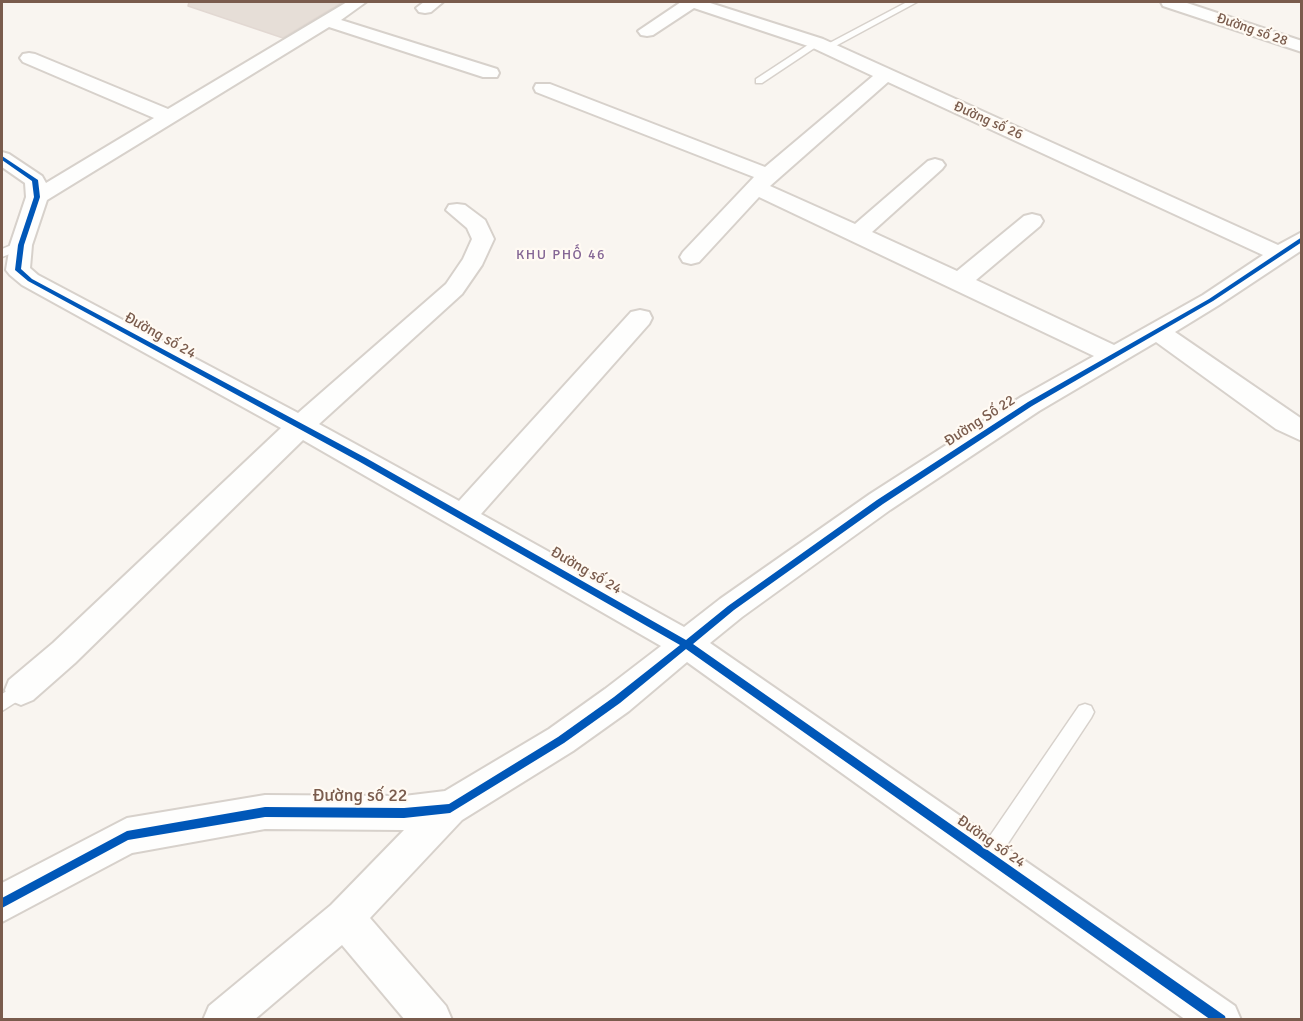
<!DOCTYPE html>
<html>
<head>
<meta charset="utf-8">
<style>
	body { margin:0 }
	#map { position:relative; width:1303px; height:1021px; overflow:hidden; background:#f9f5f0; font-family:Signika,sans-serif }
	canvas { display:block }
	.frame { position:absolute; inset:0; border:3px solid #7a5c4d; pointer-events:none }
</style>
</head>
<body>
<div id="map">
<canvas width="1303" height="1021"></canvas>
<div class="frame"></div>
</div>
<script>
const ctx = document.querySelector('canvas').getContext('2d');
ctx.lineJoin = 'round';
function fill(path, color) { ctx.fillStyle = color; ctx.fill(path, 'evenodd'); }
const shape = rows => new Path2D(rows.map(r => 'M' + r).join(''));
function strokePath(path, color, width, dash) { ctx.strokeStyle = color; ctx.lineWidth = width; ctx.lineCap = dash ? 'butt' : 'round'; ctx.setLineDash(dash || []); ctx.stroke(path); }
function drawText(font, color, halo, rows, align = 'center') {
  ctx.font = font + ' Signika,sans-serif'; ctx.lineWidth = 4.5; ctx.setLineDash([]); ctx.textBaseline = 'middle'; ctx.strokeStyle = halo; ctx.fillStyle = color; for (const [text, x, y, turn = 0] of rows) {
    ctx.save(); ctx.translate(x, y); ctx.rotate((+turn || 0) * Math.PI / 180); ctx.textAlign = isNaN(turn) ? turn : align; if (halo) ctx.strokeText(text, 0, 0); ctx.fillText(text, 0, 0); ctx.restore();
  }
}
const building = shape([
	[189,2,343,2,283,38,188,6,189,2]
]);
const lane = shape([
	[907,2,917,2,830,49,822,47,907,2],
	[814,41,822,43,762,83,756,83,756,79,814,41],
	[21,241,27,245,25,248,2,257,2,249,21,241],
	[21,682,27,685,30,690,27,695,2,711,2,694,21,682],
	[1085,704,1091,706,1094,712,1091,718,995,863,988,866,981,863,978,856,981,849,1079,706,1085,704]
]);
const street = shape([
	[347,2,366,2,341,20,497,69,499,73,497,77,483,77,329,27,47,200,32,245,30,268,38,275,298,413,446,284,463,259,472,239,467,228,446,210,449,205,457,204,465,205,485,220,494,239,482,265,462,294,319,424,459,501,631,312,640,310,649,312,652,318,649,324,481,514,684,627,720,599,870,494,1021,397,1094,356,759,197,699,262,691,264,683,262,680,257,683,252,754,177,536,92,534,88,536,84,550,84,765,167,873,76,811,47,694,8,653,35,647,36,641,35,638,31,681,2,707,2,823,39,1278,245,1302,232,1302,250,1219,305,1175,332,1302,419,1302,441,1276,429,1156,342,1039,411,890,510,742,617,710,643,1235,1006,1241,1020,1186,1020,687,662,629,711,573,751,462,820,370,918,446,1006,452,1020,405,1020,342,945,254,1020,203,1020,209,1006,331,905,404,830,265,829,132,853,2,922,2,883,127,818,265,795,404,796,445,791,549,729,605,689,661,646,303,440,75,663,33,700,21,705,9,700,5,690,9,680,53,643,281,428,22,285,10,275,6,270,10,245,26,197,25,183,2,167,2,152,9,154,42,176,46,183,154,118,23,62,20,58,23,54,29,53,35,54,168,109,347,2],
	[888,82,1263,255,1203,295,1114,345,976,280,1040,226,1043,221,1040,216,1032,214,1024,216,957,271,872,232,942,169,945,165,942,161,935,159,928,161,855,224,770,186,888,82],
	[424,2,443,2,431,12,425,13,419,12,416,8,424,2],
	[1161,2,1184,2,1302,41,1302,52,1163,6,1161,2]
]);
const cycleway = shape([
	[2,156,38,180,40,197,24,245,21,269,32,279,366,458,686,640,728,606,877,500,1028,402,1209,299,1302,237,1302,242,1213,301,1032,406,883,504,734,610,693,644,1225,1016,1226,1020,1211,1020,686,649,620,703,564,743,450,813,404,818,265,817,128,840,2,908,2,898,127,831,265,807,404,808,449,804,558,737,614,697,680,645,360,462,28,281,15,270,18,245,34,197,32,181,2,160,2,156]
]);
const farStreetnames = [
	["Đường số 28",1252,30,19],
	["Đường số 26",988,121,24]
];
const farNeighbourhoodnames = [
	["KHU PHỐ 46",561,255]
];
const streetNames = [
	["Đường số 24",160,336,29],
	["Đường Số 22",980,421,-33],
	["Đường số 24",586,571,30],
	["Đường số 24",991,842,35]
];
const nearStreetnames = [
	["Đường số 22",360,796]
];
fill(building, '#e6ded7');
strokePath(building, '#e2d8d2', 1.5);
strokePath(lane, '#d7d1cb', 3);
strokePath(street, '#d7d1cb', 4);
fill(lane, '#fefefd');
fill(street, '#fefefd');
fill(cycleway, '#0057b8');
drawText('14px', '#7a5c4d', '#fffaf3', farStreetnames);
ctx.letterSpacing = '1.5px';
drawText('14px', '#846695', '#fffaf3', farNeighbourhoodnames);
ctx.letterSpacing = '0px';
drawText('15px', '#7a5c4d', '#fffaf3', streetNames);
drawText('18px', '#7a5c4d', '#fffaf3', nearStreetnames);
</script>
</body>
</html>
